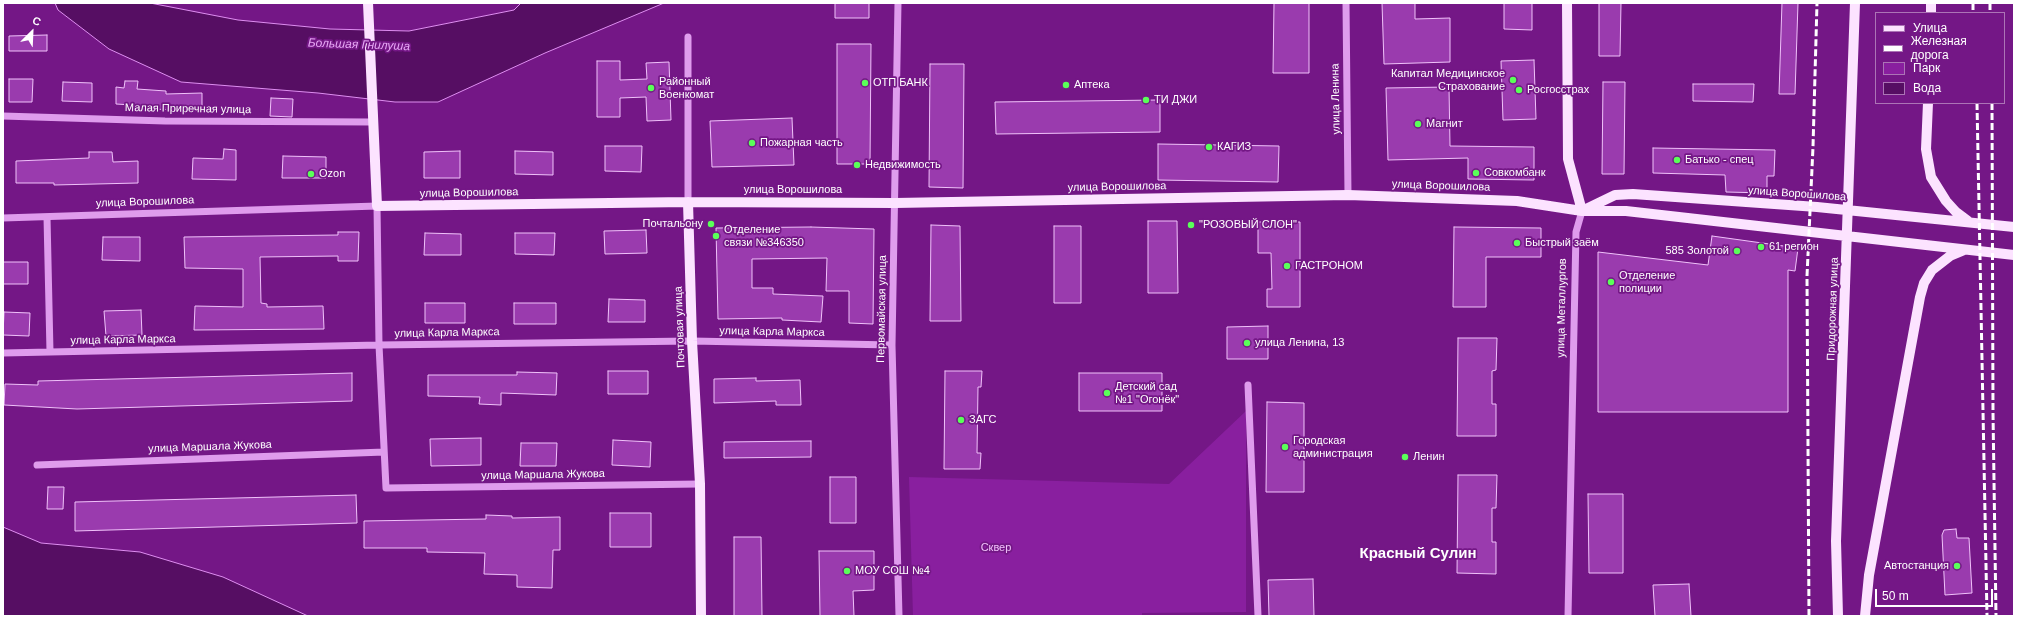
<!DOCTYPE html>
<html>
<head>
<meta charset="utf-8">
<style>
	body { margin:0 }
	#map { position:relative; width:2017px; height:619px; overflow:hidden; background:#741786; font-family:Helvetica,sans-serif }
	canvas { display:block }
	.frame { position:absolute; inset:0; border:4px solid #fff; pointer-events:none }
	.legend { position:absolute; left:1875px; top:12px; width:130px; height:92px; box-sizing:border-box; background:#741786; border:1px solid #ac74b6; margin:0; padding:5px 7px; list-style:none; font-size:12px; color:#fff }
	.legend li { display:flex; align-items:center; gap:8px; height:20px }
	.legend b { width:20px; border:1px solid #ac74b6 }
	.north { position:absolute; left:12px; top:12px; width:40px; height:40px; -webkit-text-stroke:3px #741786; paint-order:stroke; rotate:24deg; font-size:11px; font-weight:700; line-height:16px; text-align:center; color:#fff }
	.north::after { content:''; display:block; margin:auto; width:14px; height:18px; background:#fff; clip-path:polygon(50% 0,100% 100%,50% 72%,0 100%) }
	.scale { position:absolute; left:1875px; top:589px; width:118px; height:18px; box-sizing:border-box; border:2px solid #fff; border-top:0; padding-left:5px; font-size:12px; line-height:14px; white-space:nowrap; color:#fff; -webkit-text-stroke:3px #741786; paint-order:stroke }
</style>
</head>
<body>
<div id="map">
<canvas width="2017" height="619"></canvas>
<div class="frame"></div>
<ul class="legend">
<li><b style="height:5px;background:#fce3ff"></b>Улица</li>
<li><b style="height:5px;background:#fff"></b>Железная дорога</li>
<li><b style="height:11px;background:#891f9f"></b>Парк</li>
<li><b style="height:11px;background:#560e63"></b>Вода</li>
</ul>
<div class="north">С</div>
<div class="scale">50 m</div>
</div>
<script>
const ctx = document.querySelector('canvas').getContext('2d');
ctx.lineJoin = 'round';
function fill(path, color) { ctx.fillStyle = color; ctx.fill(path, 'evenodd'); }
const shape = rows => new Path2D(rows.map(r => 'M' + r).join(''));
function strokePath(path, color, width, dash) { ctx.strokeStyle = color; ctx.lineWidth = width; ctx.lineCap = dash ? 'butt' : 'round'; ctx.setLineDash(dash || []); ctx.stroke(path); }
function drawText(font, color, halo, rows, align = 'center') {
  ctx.font = font + ' Helvetica,sans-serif'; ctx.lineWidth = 3.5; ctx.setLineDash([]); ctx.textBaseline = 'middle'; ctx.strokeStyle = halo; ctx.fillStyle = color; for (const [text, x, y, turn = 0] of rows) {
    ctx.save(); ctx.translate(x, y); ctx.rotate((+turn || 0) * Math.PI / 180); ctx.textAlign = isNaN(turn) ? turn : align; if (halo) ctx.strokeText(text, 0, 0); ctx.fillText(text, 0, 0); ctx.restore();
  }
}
const green = shape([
	[1246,411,1246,612,1142,613,1142,616,913,616,909,477,1169,484]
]);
const water = shape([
	[55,3,150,3,238,20,330,29,409,31,514,10,521,3,664,3,545,53,438,102,395,102,318,93,181,82,109,49,58,10,55,3],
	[3,527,41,543,140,552,223,577,308,616,3,616,3,527]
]);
const building = shape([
	[835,3,869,3,869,18,835,18,835,3],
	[1274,3,1309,3,1309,73,1273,73,1274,3],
	[1382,3,1415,3,1415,19,1450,18,1450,62,1384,64,1382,3],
	[1504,3,1532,3,1532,30,1504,29,1504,3],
	[1599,3,1621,3,1620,56,1599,56,1599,3],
	[1782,3,1798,3,1795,94,1779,94,1782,3],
	[47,35,47,51,9,51,9,36,47,35],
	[837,44,871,44,870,164,837,164,837,44],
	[1534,60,1536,119,1503,120,1501,61,1534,60],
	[597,61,620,61,620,80,647,79,646,63,669,62,671,120,647,121,646,97,620,98,620,117,597,117,597,61],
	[930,64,964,64,963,188,929,187,930,64],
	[9,79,33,79,32,102,9,102,9,79],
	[125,81,138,81,137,89,166,91,166,94,202,93,202,111,184,112,184,110,149,109,149,106,116,104,116,87,124,88,125,81],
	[63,82,92,83,92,102,62,101,63,82],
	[1603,82,1625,82,1624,174,1602,174,1603,82],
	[1693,84,1754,84,1753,102,1693,101,1693,84],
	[1449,87,1450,146,1534,147,1534,180,1468,179,1468,158,1388,160,1386,88,1449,87],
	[271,98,293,99,292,117,270,116,271,98],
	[1160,100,1160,132,996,134,995,102,1160,100],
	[792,118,794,165,712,167,710,121,792,118],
	[1158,144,1279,146,1278,182,1158,180,1158,144],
	[605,146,642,146,641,172,605,171,605,146],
	[1653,148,1775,150,1774,176,1767,176,1767,193,1726,192,1725,175,1653,173,1653,148],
	[224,149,236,150,236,180,192,179,193,158,223,159,224,149],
	[460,151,460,178,424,178,424,152,460,151],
	[515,151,553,152,553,175,515,174,515,151],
	[89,152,112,152,113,162,138,161,138,183,54,185,54,183,16,183,16,161,89,158,89,152],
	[283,156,326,157,326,178,282,178,283,156],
	[1148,221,1177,221,1178,293,1148,293,1148,221],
	[1258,222,1300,222,1300,307,1267,307,1267,289,1272,289,1271,253,1258,253,1258,222],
	[931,225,960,226,961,321,930,321,931,225],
	[1054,226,1081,226,1081,303,1054,303,1054,226],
	[811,227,874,229,873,324,849,323,849,291,826,291,827,258,752,259,752,288,773,288,773,294,823,296,821,322,782,320,782,318,718,319,716,228,811,227],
	[1454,227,1541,228,1541,257,1486,257,1486,307,1453,307,1454,227],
	[646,230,647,253,605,254,604,231,646,230],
	[338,232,359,232,358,261,338,261,338,256,260,257,261,303,267,304,267,307,323,306,324,329,194,330,195,306,243,307,243,269,185,268,184,237,338,235,338,232],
	[425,233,461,234,461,255,424,255,425,233],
	[515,233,555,233,554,255,515,254,515,233],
	[1712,236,1798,248,1795,271,1788,270,1788,412,1598,412,1598,252,1708,265,1712,236],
	[103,237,140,237,140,261,102,260,103,237],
	[3,262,28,262,28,284,3,284,3,262],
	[609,299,645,300,645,322,608,322,609,299],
	[425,303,465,303,465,323,425,323,425,303],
	[514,303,556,303,556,324,514,324,514,303],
	[141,310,142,335,106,336,104,311,141,310],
	[4,312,30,313,29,336,3,335,4,312],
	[1268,326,1268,359,1227,359,1227,327,1268,326],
	[1458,338,1497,338,1496,370,1492,371,1492,404,1496,404,1496,436,1457,436,1458,338],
	[608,371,648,371,648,394,608,394,608,371],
	[945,371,982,371,981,387,978,387,977,453,981,453,980,469,944,469,945,371],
	[517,372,557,373,556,395,501,393,501,405,479,404,480,397,428,396,428,375,517,375,517,372],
	[352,373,352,401,77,409,4,405,5,384,38,385,38,381,352,373],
	[1079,373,1162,373,1162,411,1079,411,1079,373],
	[756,378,756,381,800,380,801,405,776,405,776,401,714,403,714,379,756,378],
	[1267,402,1304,403,1304,492,1266,492,1267,402],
	[481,438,481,465,431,466,430,439,481,438],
	[613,440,651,442,650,467,612,465,613,440],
	[811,441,811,457,724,458,724,442,811,441],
	[521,443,557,443,556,466,520,466,521,443],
	[1458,475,1497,475,1496,508,1492,508,1492,542,1496,542,1496,574,1457,573,1458,475],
	[830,477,856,477,856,523,830,523,830,477],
	[48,487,64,487,63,509,47,509,48,487],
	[1588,494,1623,494,1623,573,1589,573,1588,494],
	[356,495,357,523,75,531,75,502,356,495],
	[610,513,651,513,651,547,610,547,610,513],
	[486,515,512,516,512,518,560,517,560,550,553,550,552,588,517,587,517,575,484,574,485,553,427,552,427,548,364,548,364,521,486,519,486,515],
	[1956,529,1957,538,1969,538,1972,593,1945,595,1942,535,1944,530,1956,529],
	[734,537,761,537,762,616,734,616,734,537],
	[819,551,874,551,874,590,853,591,854,616,820,616,819,551],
	[1313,579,1314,616,1269,616,1268,580,1313,579],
	[1689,584,1691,616,1655,616,1653,585,1689,584]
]);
const minor = shape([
	[898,3,892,345,899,616],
	[1346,3,1348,195],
	[3,116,165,121,372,122],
	[688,202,688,37],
	[47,217,50,352],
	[3,218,377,206,379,345,386,488,700,484],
	[3,353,379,345,692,341,892,345],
	[1248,385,1258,616],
	[37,465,384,452],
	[1568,616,1576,232,1582,211]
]);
const major = shape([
	[368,3,377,206,688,202,895,203,1348,195,1517,201,1582,211,1626,211,2014,255],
	[1567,3,1568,159,1582,211],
	[1931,13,1931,3],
	[1928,103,1926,149,1931,177,1946,201,1956,212,1968,221],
	[688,202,692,341,700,484,701,616],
	[1584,210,1615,195,1633,194,1817,207,2014,227],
	[1838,616,1836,541,1855,3],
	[1865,616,1869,575,1920,297,1924,283,1932,270,1950,256,1962,251]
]);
const rail = shape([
	[1973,3,1973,13],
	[1990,3,1990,13],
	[1977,103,1987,616],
	[1992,103,1993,413,1996,616],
	[1809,616,1807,276,1813,147,1817,3]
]);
const markers = [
	[1513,80,4,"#5aff59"],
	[865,83,4,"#5aff59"],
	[1066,85,4,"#5aff59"],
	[651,88,4,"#5aff59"],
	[1519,90,4,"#5aff59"],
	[1146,100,4,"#5aff59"],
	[1418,124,4,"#5aff59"],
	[752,143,4,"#5aff59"],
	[1209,147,4,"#5aff59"],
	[1677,160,4,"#5aff59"],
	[857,165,4,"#5aff59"],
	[1476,173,4,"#5aff59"],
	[311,174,4,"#5aff59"],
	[711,224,4,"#5aff59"],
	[1191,225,4,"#5aff59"],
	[716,236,4,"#5aff59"],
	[1517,243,4,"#5aff59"],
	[1761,247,4,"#5aff59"],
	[1737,251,4,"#5aff59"],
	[1287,266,4,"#5aff59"],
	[1611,282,4,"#5aff59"],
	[1247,343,4,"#5aff59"],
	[1107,393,4,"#5aff59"],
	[961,420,4,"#5aff59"],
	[1285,447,4,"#5aff59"],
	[1405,457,4,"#5aff59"],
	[1957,566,4,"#5aff59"],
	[847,571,4,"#5aff59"]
];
const poiNames = [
	["Капитал Медицинское",1505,74,"right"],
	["Страхование",1505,87,"right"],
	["Районный",659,82],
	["Военкомат",659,95],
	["ОТП БАНК",873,83],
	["Аптека",1074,85],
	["Росгосстрах",1527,90],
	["ТИ ДЖИ",1154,100],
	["Магнит",1426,124],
	["Пожарная часть",760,143],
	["КАГИЗ",1217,147],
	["Батько - спец",1685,160],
	["Недвижимость",865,165],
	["Совкомбанк",1484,173],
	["Ozon",319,174],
	["Почтальону",703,224,"right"],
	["\"РОЗОВЫЙ СЛОН\"",1199,225],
	["Отделение",724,230],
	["связи №346350",724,243],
	["Быстрый заём",1525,243],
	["61 регион",1769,247],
	["585 Золотой",1729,251,"right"],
	["ГАСТРОНОМ",1295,266],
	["Отделение",1619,276],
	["полиции",1619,289],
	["улица Ленина, 13",1255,343],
	["Детский сад",1115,387],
	["№1 \"Огонёк\"",1115,400],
	["ЗАГС",969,420],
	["Городская",1293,441],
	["администрация",1293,454],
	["Ленин",1413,457],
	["Автостанция",1949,566,"right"],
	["МОУ СОШ №4",855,571]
];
const streetNames = [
	["улица Ленина",1336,99,-91],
	["Малая Приречная улица",188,109,1],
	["улица Ворошилова",1441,186,2],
	["улица Ворошилова",1117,187,-1],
	["улица Ворошилова",793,190],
	["улица Ворошилова",469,193,-1],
	["улица Ворошилова",1797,194,4],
	["улица Ворошилова",145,202,-2],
	["улица Металлургов",1562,308,-89],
	["Первомайская улица",882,309,-89],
	["Придорожная улица",1833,309,-88],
	["Почтовая улица",680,327,-92],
	["улица Карла Маркса",772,332,1],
	["улица Карла Маркса",447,333,-1],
	["улица Карла Маркса",123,340,-1],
	["улица Маршала Жукова",210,447,-2],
	["улица Маршала Жукова",543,475,-1]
];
const parkNames = [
	["Сквер",996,548]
];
const waterNames = [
	["Большая Гнилуша",359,45,2]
];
const districtNames = [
	["Красный Сулин",1418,554]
];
fill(green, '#891f9f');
fill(water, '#560e63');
strokePath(water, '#de8ef0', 1);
fill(building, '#9a3bae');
strokePath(building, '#f0c2fa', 1);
strokePath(minor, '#df9ced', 7);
strokePath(major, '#fce3ff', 10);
strokePath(rail, '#fff', 3, [7, 3]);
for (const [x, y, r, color] of markers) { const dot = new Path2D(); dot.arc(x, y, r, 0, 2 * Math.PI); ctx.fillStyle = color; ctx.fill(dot); strokePath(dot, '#741786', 1.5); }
drawText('11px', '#fff', '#741786', poiNames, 'left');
drawText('11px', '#fff', '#741786', streetNames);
drawText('11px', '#f0c2fa', '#741786', parkNames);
drawText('italic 12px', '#e7a8f5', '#741786', waterNames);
drawText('bold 15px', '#fff', '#741786', districtNames);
</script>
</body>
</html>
